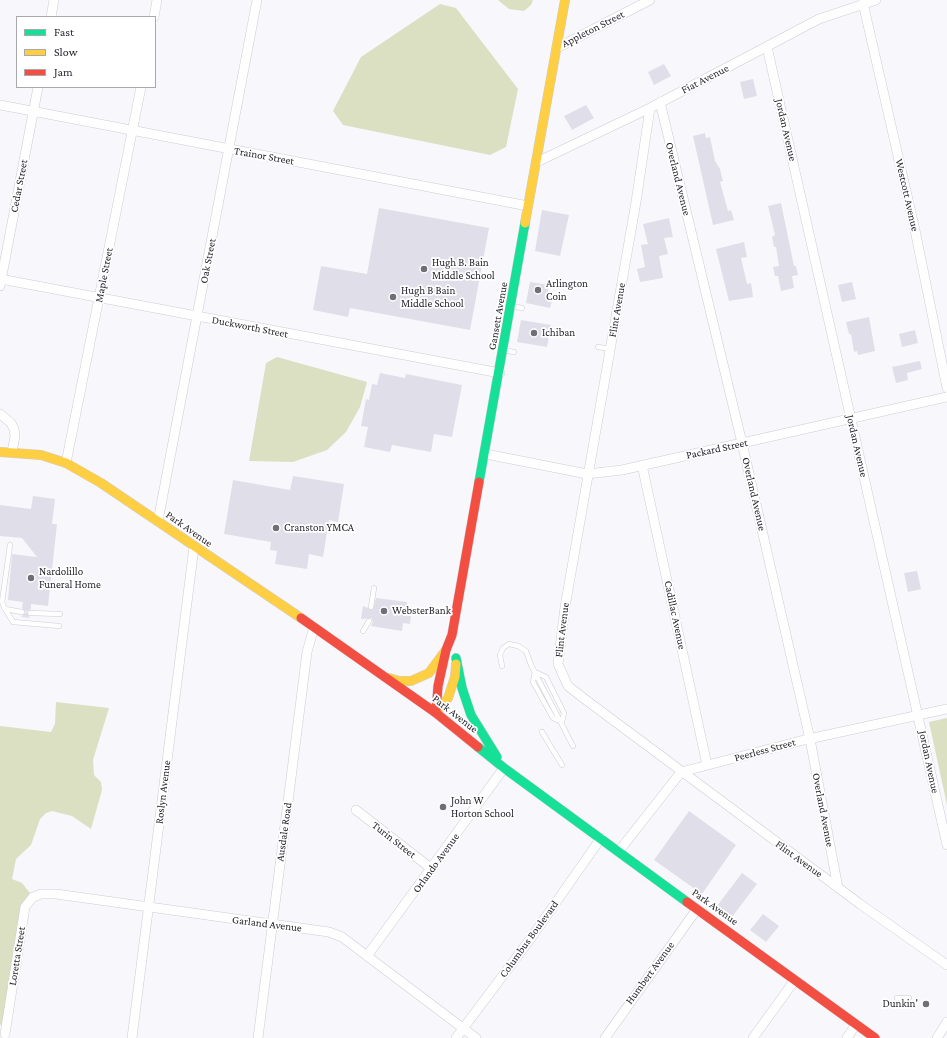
<!DOCTYPE html>
<html>
<head>
<meta charset="utf-8">
<style>
	body { margin:0 }
	#map { position:relative; width:947px; height:1038px; overflow:hidden; background:#f7f7fc; font-family:"Crimson Pro",serif }
	canvas { display:block }
	.legend { position:absolute; left:16px; top:16px; width:140px; height:72px; box-sizing:border-box; background:#fff; border:1px solid #a9a8ac; margin:0; padding:5px 7px; list-style:none; font-size:12px; color:#27262f }
	.legend li { display:flex; align-items:center; gap:8px; height:20px }
	.legend b { width:20px; border:1px solid #a9a8ac }
</style>
</head>
<body>
<div id="map">
<canvas width="947" height="1038"></canvas>
<ul class="legend">
<li><b style="height:5px;background:#16e098"></b>Fast</li>
<li><b style="height:5px;background:#ffcf43"></b>Slow</li>
<li><b style="height:5px;background:#f24e42"></b>Jam</li>
</ul>
</div>
<script>
const ctx = document.querySelector('canvas').getContext('2d');
ctx.lineJoin = 'round';
function fill(path, color) { ctx.fillStyle = color; ctx.fill(path, 'evenodd'); }
const shape = rows => new Path2D(rows.map(r => 'M' + r).join(''));
function strokePath(path, color, width, dash) { ctx.strokeStyle = color; ctx.lineWidth = width; ctx.lineCap = dash ? 'butt' : 'round'; ctx.setLineDash(dash || []); ctx.stroke(path); }
function drawText(font, color, halo, rows, align = 'center') {
  ctx.font = font + ' "Crimson Pro",serif'; ctx.lineWidth = 3.5; ctx.setLineDash([]); ctx.textBaseline = 'middle'; ctx.strokeStyle = halo; ctx.fillStyle = color; for (const [text, x, y, turn = 0] of rows) {
    ctx.save(); ctx.translate(x, y); ctx.rotate((+turn || 0) * Math.PI / 180); ctx.textAlign = isNaN(turn) ? turn : align; if (halo) ctx.strokeText(text, 0, 0); ctx.fillText(text, 0, 0); ctx.restore();
  }
}
const green = shape([
	[498,0,533,0,531,5,524,11,509,9],
	[440,4,456,8,518,89,506,147,490,155,343,125,333,111,361,57],
	[277,357,367,382,360,407,346,432,327,450,293,462,249,461,266,363],
	[56,702,109,708,93,760,94,775,101,782,102,790,91,829,72,816,52,811,46,813,40,819,31,845,16,859,12,879,22,883,33,897,27,903,8,1020,0,1025,0,726,51,732,55,724],
	[947,718,947,805,929,722]
]);
const building = shape([
	[664,64,671,76,654,85,648,72],
	[753,79,757,96,744,99,740,82],
	[586,105,594,118,572,130,564,116],
	[705,133,706,138,710,137,715,161,720,169,723,181,720,182,728,211,731,210,734,220,713,225,693,136],
	[781,203,794,266,796,266,798,275,792,276,794,288,781,291,778,276,775,276,773,267,779,266,776,247,774,247,772,237,775,235,768,206],
	[379,208,489,228,470,330,350,308,348,317,313,310,321,266,367,274],
	[542,210,569,215,560,256,535,251],
	[669,218,673,237,664,238,668,254,659,256,663,278,640,282,637,269,645,267,641,245,648,244,643,224],
	[744,242,747,257,741,258,747,284,751,283,753,297,729,301,716,249],
	[530,282,549,285,547,295,553,296,550,308,526,303],
	[852,282,856,299,842,302,838,285],
	[869,317,875,351,858,355,857,351,854,352,851,334,849,334,846,322],
	[521,320,551,325,547,347,517,342],
	[915,330,918,343,902,347,899,334],
	[920,361,922,369,907,373,908,380,896,383,892,367],
	[380,373,405,378,406,374,462,385,452,437,434,434,431,452,392,445,390,452,364,447,368,427,361,426,366,399,369,400,372,384,377,385],
	[293,476,344,484,338,522,329,520,323,557,309,554,307,569,275,564,277,551,270,550,271,542,224,534,233,480,290,490],
	[33,496,55,499,52,524,57,524,48,606,31,604,31,609,26,612,30,618,21,617,26,612,22,608,23,602,8,600,12,554,37,557,22,538,0,536,0,505,31,509],
	[917,571,921,589,908,592,904,573],
	[376,598,407,602,405,615,411,616,410,624,403,623,402,631,371,626,373,621,371,618,361,619,363,606,373,610],
	[689,811,736,845,702,894,654,860],
	[742,873,757,884,732,917,717,906],
	[763,914,779,926,766,942,750,930]
]);
const lane = shape([
	[512,306,522,308],
	[598,347,610,349],
	[504,350,514,352],
	[10,545,2,602,5,609,22,612],
	[371,607,374,588],
	[5,609,13,622,59,626],
	[30,613,60,614],
	[363,631,369,621],
	[502,666,500,655,503,648,509,644,518,646,526,651,531,665,573,746],
	[535,672,546,677,564,713,562,722,553,718,533,682,535,672],
	[542,732,562,765],
	[897,998,909,998]
]);
const street = shape([
	[863,3,915,230,947,388],
	[51,17,54,0],
	[154,17,157,0],
	[767,47,947,845],
	[557,48,650,0],
	[660,102,742,443,810,739,838,888],
	[0,105,528,206],
	[650,108,636,202,565,607,558,664,568,686,586,700,860,904,947,965],
	[537,162,650,108,819,19,876,0],
	[0,279,500,373],
	[0,286,38,87],
	[0,414,11,423,14,429,15,436,12,452],
	[486,454,587,474,622,470,947,397],
	[66,463,141,87],
	[642,465,707,765],
	[158,521,257,0],
	[356,810,432,869],
	[619,851,681,772,804,740,947,709],
	[367,956,504,768],
	[5,1034,25,907,33,897,41,894,56,894,329,932,342,937,476,1038],
	[132,1038,194,547],
	[258,1038,307,652,314,627],
	[456,1038,531,938,601,838],
	[605,1038,697,909],
	[753,1038,795,980],
	[847,1038,856,1024],
	[937,1038,947,1022]
]);
const fast = shape([
	[479,482,525,223],
	[456,658,462,688,471,715,497,757],
	[478,747,504,768,687,902]
]);
const slow = shape([
	[525,223,565,0],
	[0,452,41,455,66,463,101,483,301,618],
	[389,678,399,681,411,681,429,673,446,650],
	[436,713,448,698,455,677,456,664]
]);
const jam = shape([
	[301,618,436,713,478,747],
	[436,713,438,686,446,650,452,635,479,482],
	[687,902,875,1038]
]);
const markers = [
	[424,269,4,"#706f77"],
	[538,290,4,"#706f77"],
	[393,297,4,"#706f77"],
	[534,333,4,"#706f77"],
	[276,528,4,"#706f77"],
	[31,578,4,"#706f77"],
	[384,611,4,"#706f77"],
	[443,807,4,"#706f77"],
	[926,1004,4,"#706f77"]
];
const streetNames = [
	["Appleton Street",593,29,-27],
	["Fiat Avenue",705,79,-27],
	["Jordan Avenue",786,130,77],
	["Trainor Street",264,156,10],
	["Overland Avenue",678,179,76],
	["Cedar Street",19,186,-79],
	["Westcott Avenue",907,195,77],
	["Oak Street",208,261,-79],
	["Maple Street",104,275,-79],
	["Flint Avenue",617,310,-80],
	["Gansett Avenue",498,316,-80],
	["Duckworth Street",250,327,11],
	["Jordan Avenue",857,446,77],
	["Packard Street",717,449,-12],
	["Overland Avenue",754,494,77],
	["Park Avenue",189,529,35],
	["Cadillac Avenue",675,615,78],
	["Flint Avenue",562,630,-83],
	["Park Avenue",455,714,38],
	["Peerless Street",765,750,-15],
	["Jordan Avenue",929,762,78],
	["Roslyn Avenue",163,792,-83],
	["Overland Avenue",823,810,79],
	["Ausdale Road",284,832,-82],
	["Turin Street",394,840,38],
	["Flint Avenue",799,859,36],
	["Orlando Avenue",436,863,-54],
	["Park Avenue",715,907,36],
	["Garland Avenue",267,924,7],
	["Columbus Boulevard",529,939,-54],
	["Loretta Street",17,956,-81],
	["Humbert Avenue",650,973,-54]
];
const poiNames = [
	["Hugh B. Bain",432,263],
	["Middle School",432,276],
	["Arlington",546,284],
	["Coin",546,297],
	["Hugh B Bain",401,291],
	["Middle School",401,304],
	["Ichiban",542,333],
	["Cranston YMCA",284,528],
	["Nardolillo",39,572],
	["Funeral Home",39,585],
	["WebsterBank",392,611],
	["John W",451,801],
	["Horton School",451,814],
	["Dunkin'",918,1004,"right"]
];
fill(green, '#dce0c2');
fill(building, '#e0dfe9');
strokePath(lane, '#cdccd2', 5.5);
strokePath(street, '#cdccd2', 10);
strokePath(fast, '#cdccd2', 10);
strokePath(slow, '#cdccd2', 10);
strokePath(jam, '#cdccd2', 10);
strokePath(lane, '#fefeff', 4.5);
strokePath(street, '#fefeff', 9);
strokePath(fast, '#16e098', 9);
strokePath(slow, '#ffcf43', 9);
strokePath(jam, '#f24e42', 9);
for (const [x, y, r, color] of markers) { const dot = new Path2D(); dot.arc(x, y, r, 0, 2 * Math.PI); ctx.fillStyle = color; ctx.fill(dot); strokePath(dot, '#fff', 1.5); }
drawText('11px', '#27262f', '#fff', streetNames);
drawText('11px', '#27262f', '#fff', poiNames, 'left');
</script>
</body>
</html>
